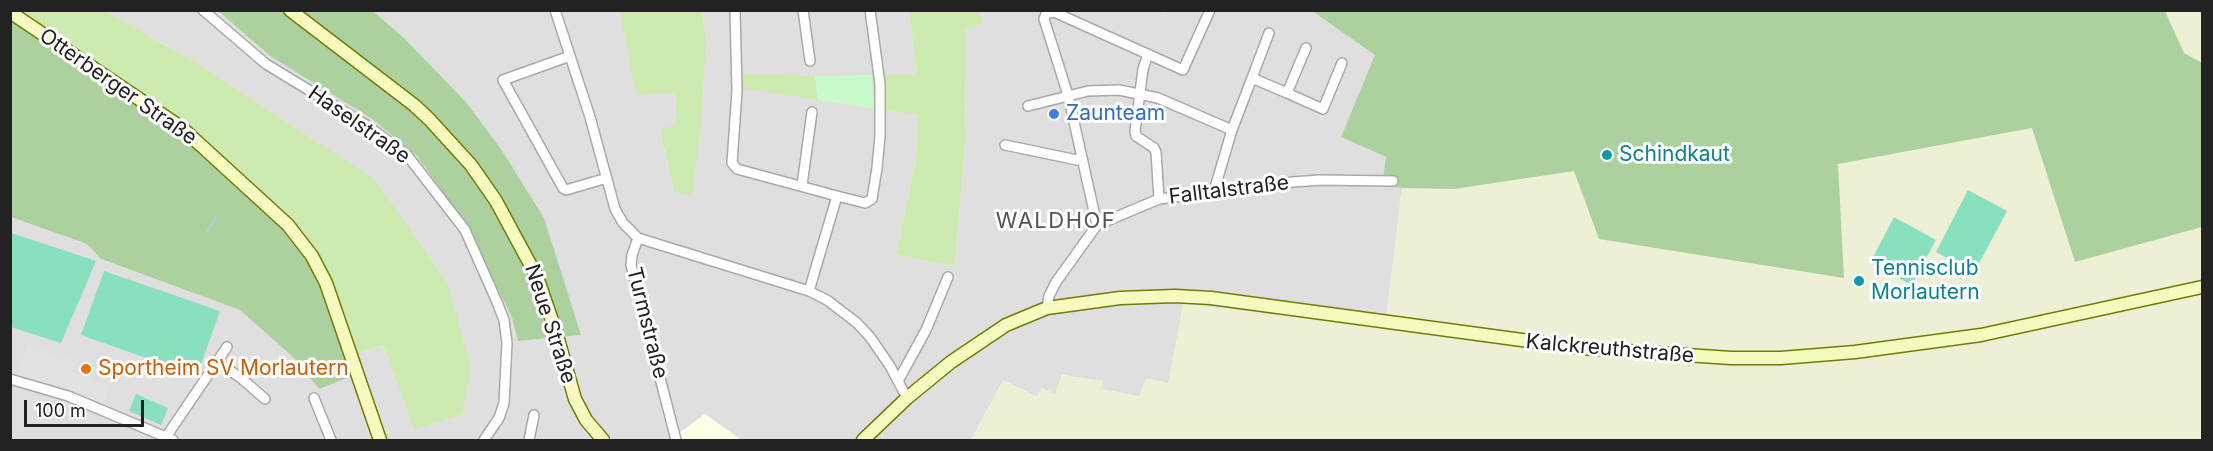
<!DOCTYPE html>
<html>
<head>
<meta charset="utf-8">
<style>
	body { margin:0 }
	#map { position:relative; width:2213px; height:451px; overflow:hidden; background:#f2efe9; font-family:Inter,sans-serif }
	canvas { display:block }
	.frame { position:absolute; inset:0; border:12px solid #222; pointer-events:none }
	.scale { position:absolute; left:24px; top:400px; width:120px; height:27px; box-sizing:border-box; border:3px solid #222; border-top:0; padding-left:8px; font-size:18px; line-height:21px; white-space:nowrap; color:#222; -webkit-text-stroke:4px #fff; paint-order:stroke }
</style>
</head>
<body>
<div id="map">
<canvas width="2213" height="451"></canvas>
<div class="frame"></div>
<div class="scale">100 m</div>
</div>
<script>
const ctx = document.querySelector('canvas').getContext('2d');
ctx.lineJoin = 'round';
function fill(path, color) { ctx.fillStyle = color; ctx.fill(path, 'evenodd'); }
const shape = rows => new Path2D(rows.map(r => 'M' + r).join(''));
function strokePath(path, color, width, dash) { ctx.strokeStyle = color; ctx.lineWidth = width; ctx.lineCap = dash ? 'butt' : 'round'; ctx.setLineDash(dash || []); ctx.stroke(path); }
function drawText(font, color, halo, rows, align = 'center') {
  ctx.font = font + ' Inter,sans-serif'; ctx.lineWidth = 6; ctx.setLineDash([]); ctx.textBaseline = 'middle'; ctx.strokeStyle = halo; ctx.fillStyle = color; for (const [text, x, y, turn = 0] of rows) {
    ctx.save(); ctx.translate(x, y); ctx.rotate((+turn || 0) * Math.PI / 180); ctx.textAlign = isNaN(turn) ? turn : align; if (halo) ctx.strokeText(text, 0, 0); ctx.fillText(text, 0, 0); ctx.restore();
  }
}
const residential = shape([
	[1158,10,1165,13,1166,10,1312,11,1376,55,1341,137,1386,157,1382,185,1402,188,1385,327,1184,304,1168,384,1140,397,1101,389,1102,381,1063,375,1055,394,1037,397,1003,380,971,440,11,440,11,217,87,244,101,259,240,310,294,358,319,389,351,356,383,345,414,429,462,415,193,61,105,11,218,11,270,56,372,119,417,156,468,227,512,318,518,341,581,334,501,149,466,102,404,38,373,11,624,11,620,11,676,92,675,126,660,131,674,192,706,41,702,11,909,11,917,75,872,76,917,114,916,159,896,255,955,266,965,145,966,28,983,24,979,11]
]);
const education = shape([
	[705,414,741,440,682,440,679,433]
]);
const farmland = shape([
	[2165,11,2202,11,2202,63,2184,53],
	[2032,128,2075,262,2202,227,2202,440,971,440,1003,380,1037,397,1042,388,1055,394,1062,375,1103,381,1101,389,1139,396,1146,378,1168,383,1183,304,1385,327,1402,188,1454,189,1574,171,1844,278,1837,164]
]);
const grass = shape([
	[10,11,105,11,193,61,375,180,448,284,471,368,462,415,414,430,383,345,351,356],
	[624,11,702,11,706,41,701,124,692,196,674,192,660,130,675,125,676,93,636,95,620,11],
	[909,11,979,11,983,24,966,29,965,145,955,266,896,255,916,159,917,114,874,109,872,75,917,75],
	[741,74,815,76,818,100,741,88]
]);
const forest = shape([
	[218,11,373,11,404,38,466,102,501,149,544,218,581,335,518,341,512,318,468,227,417,156,372,119,270,56],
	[1312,11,2165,11,2184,53,2202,63,2202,227,2075,262,2032,128,1838,164,1844,278,1599,239,1574,171,1454,189,1402,188,1382,185,1386,157,1341,137,1375,55],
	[10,13,182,128,312,256,357,374,319,389,294,358,240,310,101,259,87,244,11,217]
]);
const park = shape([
	[872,75,874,109,818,100,815,76]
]);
const pitch = shape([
	[1968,190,2007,211,1974,273,1936,252],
	[1894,217,1936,240,1912,285,1870,263],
	[11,233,96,261,61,343,11,327],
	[104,271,220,311,197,376,81,335],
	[136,394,168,408,161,425,129,411]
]);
const parking = shape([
	[27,345,75,361,70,371,83,377,84,375,110,387,101,406,70,392,17,376]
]);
const stream = shape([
	[210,227,216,217],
	[207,232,208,229]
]);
const street = shape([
	[203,10,266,64,368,126,407,155,465,230,497,302,504,320,507,343,504,403,499,418,484,440],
	[555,10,590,117,615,209,623,223,638,238,632,255,631,265,676,440],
	[735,10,737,91,732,163,737,169,837,196],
	[803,10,810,61],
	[1269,33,1252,78,1287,93],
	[1306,48,1287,93,1323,109,1342,63],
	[1148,54,1143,69,1135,131,1136,136,1154,148,1156,152,1159,199],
	[570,56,503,80,563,188,566,190,607,178],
	[1028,106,1088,91,1119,90,1158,98,1232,130],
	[1005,145,1082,161],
	[802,185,812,112],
	[1214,191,1232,130,1252,78],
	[1097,225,1068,95,1044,19,1046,14,1054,12,1183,70,1210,10],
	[638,238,809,291,827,300,857,323,870,337,890,366,907,398],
	[809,291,837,196,865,203,872,199,877,168,880,136,880,84,870,10],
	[1047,308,1049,296,1056,282,1097,225,1159,199,1293,182,1320,180,1393,181],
	[217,362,241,378,265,399],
	[10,379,68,396,173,440],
	[898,381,926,330,948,277],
	[314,398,331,440],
	[166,437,227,347],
	[529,440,534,415]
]);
const secondary = shape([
	[290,10,414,105,429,119,471,165,496,201,537,277,556,332,575,399,586,420,603,440],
	[10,12,182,128,288,225,312,256,326,283,380,440],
	[863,440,907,398,951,362,1006,325,1047,308,1120,298,1175,296,1211,298,1581,348,1731,358,1781,358,1855,352,1981,335,2202,287]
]);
const markers = [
	[1054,114,6,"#3f7fe0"],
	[1607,155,6,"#0f9aa8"],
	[1859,281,6,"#0f9aa8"],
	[86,369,6,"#e8710a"]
];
const streetNames = [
	["Otterberger Straße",118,87,35],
	["Haselstraße",359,125,35],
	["Falltalstraße",1229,190,-7],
	["Turmstraße",647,323,76],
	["Neue Straße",550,324,72],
	["Kalckreuthstraße",1610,349,5]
];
const shopNames = [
	["Zaunteam",1066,114]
];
const cultureNames = [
	["Schindkaut",1619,155],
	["Tennisclub",1871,269],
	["Morlautern",1871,293]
];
const foodNames = [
	["Sportheim SV Morlautern",98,369]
];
const neighbourhoodNames = [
	["WALDHOF",1056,221]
];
fill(residential, '#e0dfdf');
fill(education, '#ffffe5');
fill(farmland, '#eef0d5');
fill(grass, '#cdebb0');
fill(forest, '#add19e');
fill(park, '#c8facc');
fill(pitch, '#88e0be');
fill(parking, '#e2e2e2');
strokePath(stream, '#aad3df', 2);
strokePath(street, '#a9a9a9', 12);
strokePath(secondary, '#707d05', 15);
strokePath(street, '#fff', 9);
strokePath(secondary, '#f7fabf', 12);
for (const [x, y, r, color] of markers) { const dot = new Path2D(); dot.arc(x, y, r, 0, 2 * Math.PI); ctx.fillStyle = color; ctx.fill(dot); strokePath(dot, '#fff', 2); }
drawText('21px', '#222', '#fff', streetNames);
drawText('21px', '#366cbe', '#fff', shopNames, 'left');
drawText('21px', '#0d838f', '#fff', cultureNames, 'left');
drawText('21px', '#c56008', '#fff', foodNames, 'left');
ctx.letterSpacing = '1.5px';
drawText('22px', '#555', '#fff', neighbourhoodNames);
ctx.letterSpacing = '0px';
</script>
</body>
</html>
